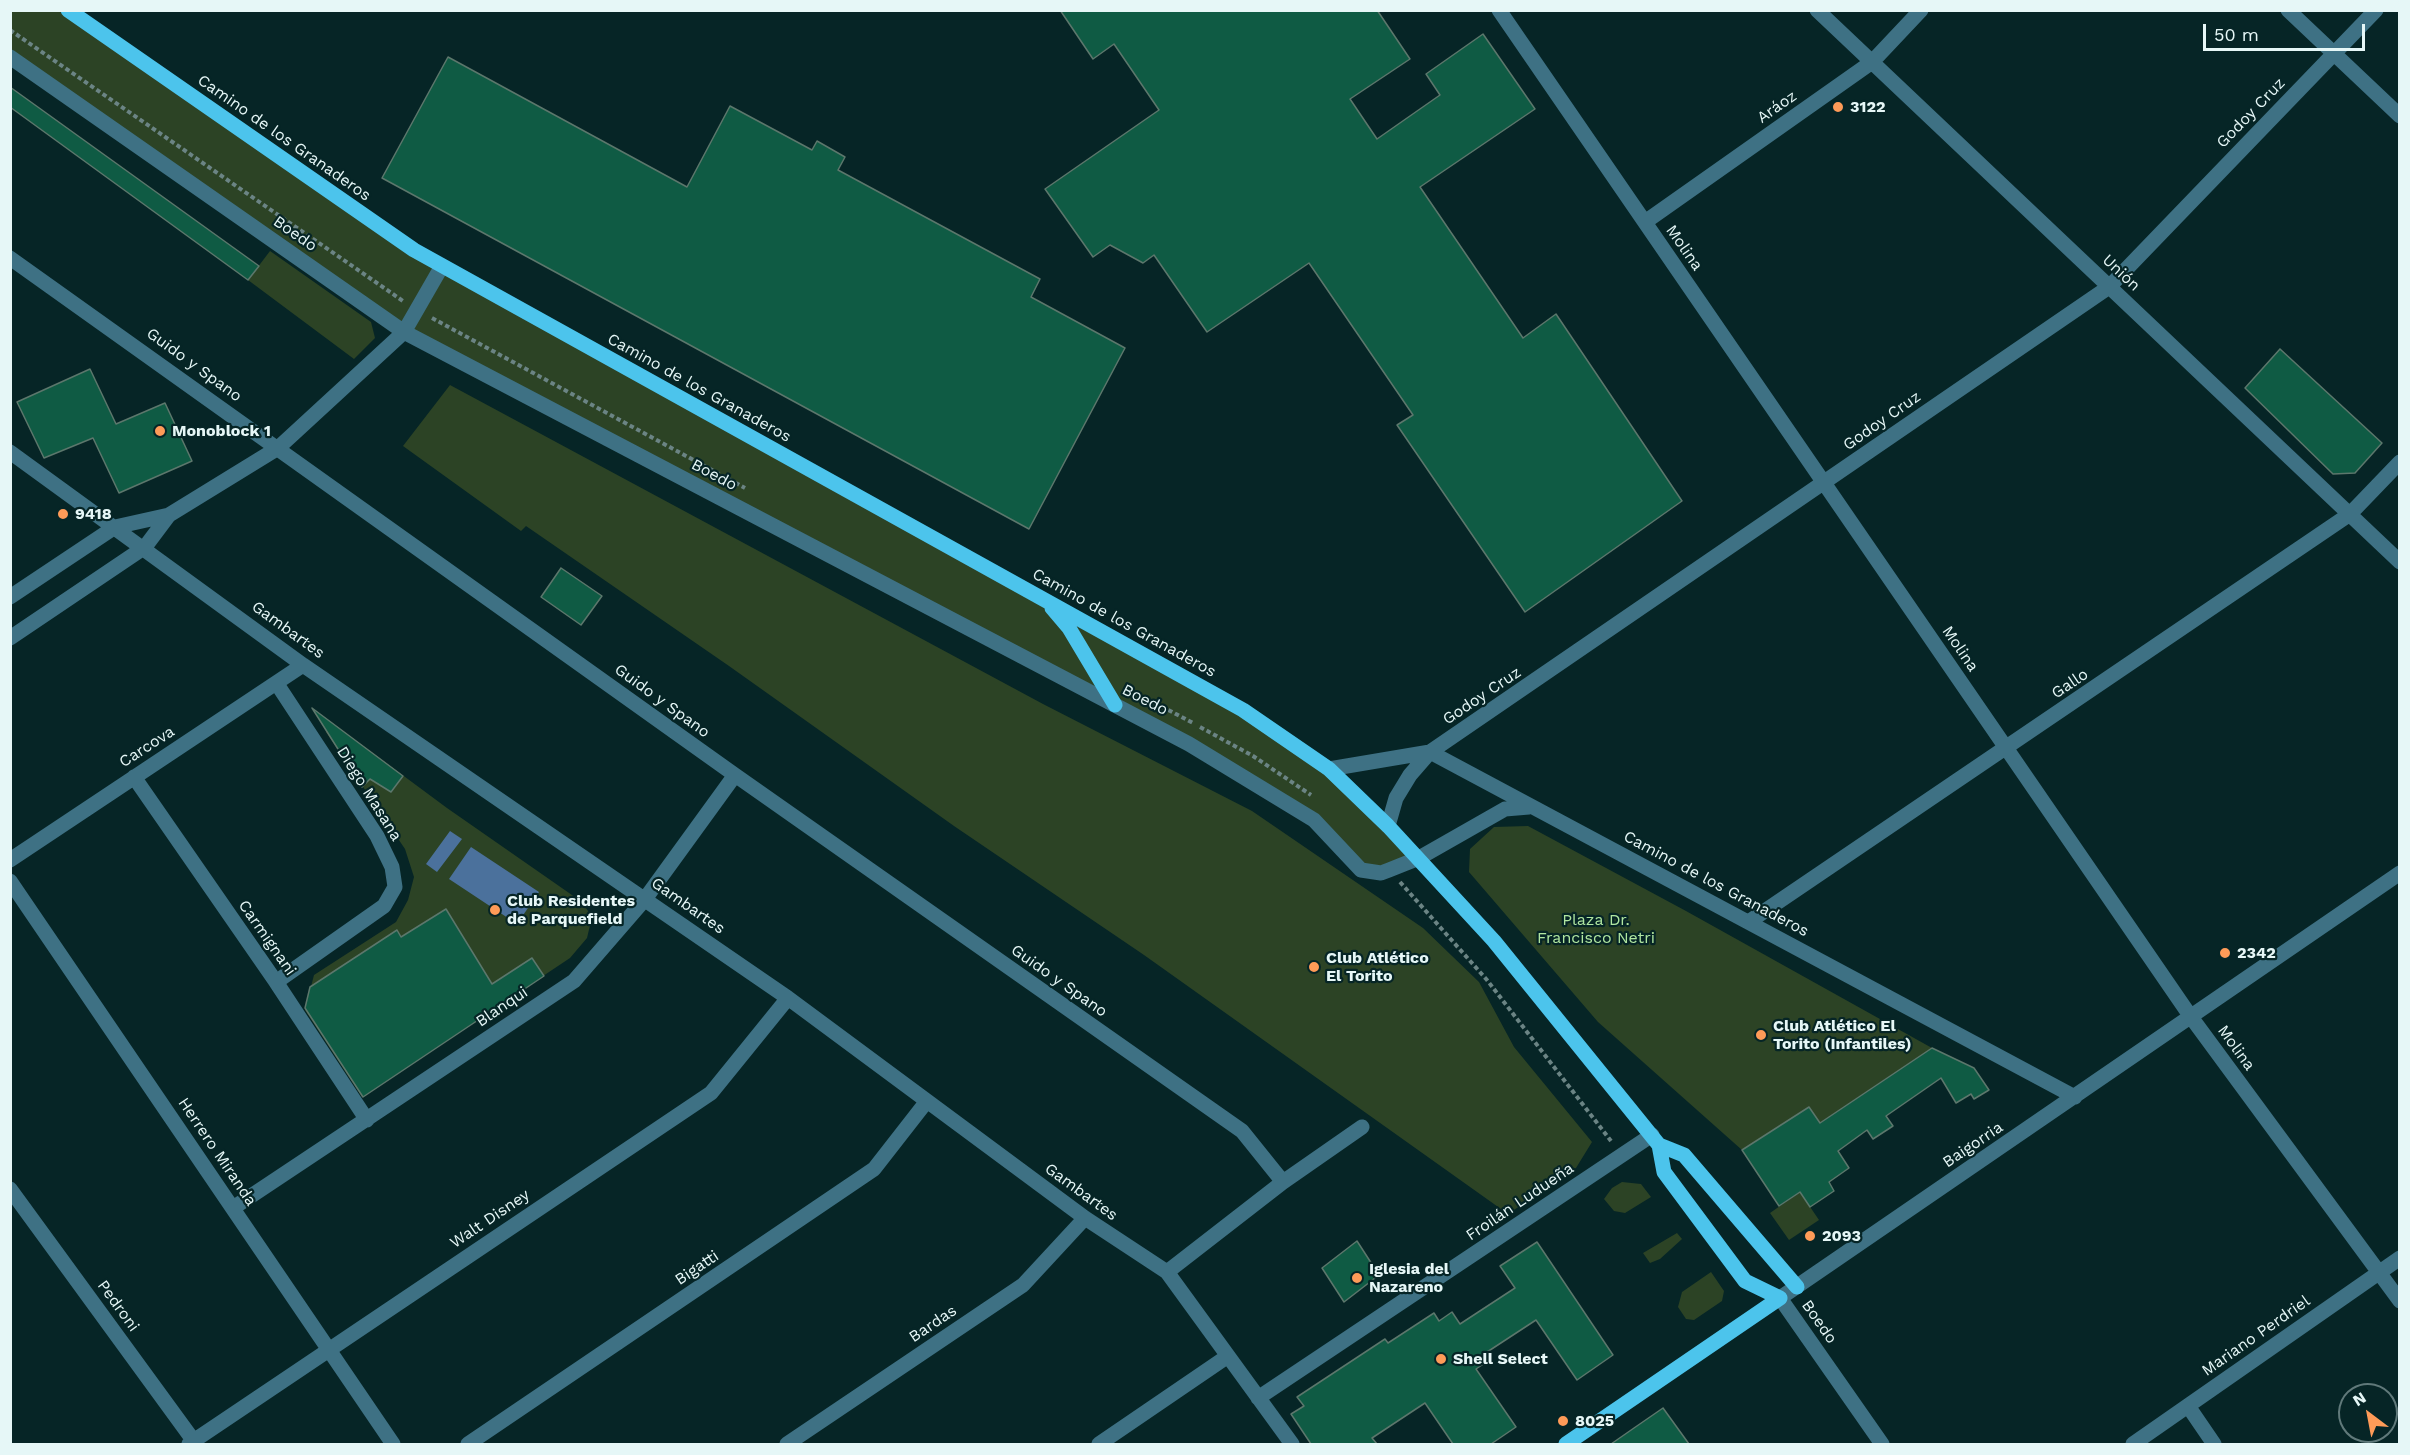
<!DOCTYPE html>
<html>
<head>
<meta charset="utf-8">
<style>
	body { margin:0 }
	#map { position:relative; width:2410px; height:1455px; overflow:hidden; background:#062526; font-family:"Work Sans",sans-serif }
	canvas { display:block }
	.frame { position:absolute; inset:0; border:12px solid #e6f7f7; pointer-events:none }
	.north { position:absolute; left:2338px; top:1383px; width:60px; height:60px; box-sizing:border-box; background:#062526; border:2px solid #60797a; border-radius:50%; rotate:328deg; font-size:16px; font-weight:700; line-height:24px; text-align:center; color:#e6f7f7 }
	.north::after { content:''; display:block; margin:auto; width:21px; height:27px; background:#fe9b58; clip-path:polygon(50% 0,100% 100%,50% 72%,0 100%) }
	.scale { position:absolute; left:2203px; top:24px; width:162px; height:27px; box-sizing:border-box; border:3px solid #e6f7f7; border-top:0; padding-left:8px; font-size:18px; line-height:21px; white-space:nowrap; color:#e6f7f7; -webkit-text-stroke:4px #062526; paint-order:stroke }
</style>
</head>
<body>
<div id="map">
<canvas width="2410" height="1455"></canvas>
<div class="frame"></div>
<div class="north">N</div>
<div class="scale">50 m</div>
</div>
<script>
const ctx = document.querySelector('canvas').getContext('2d');
ctx.lineJoin = 'round';
function fill(path, color) { ctx.fillStyle = color; ctx.fill(path, 'evenodd'); }
const shape = rows => new Path2D(rows.map(r => 'M' + r).join(''));
function strokePath(path, color, width, dash) { ctx.strokeStyle = color; ctx.lineWidth = width; ctx.lineCap = dash ? 'butt' : 'round'; ctx.setLineDash(dash || []); ctx.stroke(path); }
function drawText(font, color, halo, rows, align = 'center') {
  ctx.font = font + ' "Work Sans",sans-serif'; ctx.lineWidth = 4.5; ctx.setLineDash([]); ctx.textBaseline = 'middle'; ctx.strokeStyle = halo; ctx.fillStyle = color; for (const [text, x, y, turn = 0] of rows) {
    ctx.save(); ctx.translate(x, y); ctx.rotate((+turn || 0) * Math.PI / 180); ctx.textAlign = isNaN(turn) ? turn : align; if (halo) ctx.strokeText(text, 0, 0); ctx.fillText(text, 0, 0); ctx.restore();
  }
}
const green = shape([
	[11,11,68,11,414,250,1243,710,1329,769,1419,858,1361,870,1314,820,1189,744,404,332,11,57],
	[270,251,371,322,375,338,354,359,248,280],
	[450,385,1043,704,1252,811,1423,928,1479,982,1514,1047,1592,1142,1576,1168,1508,1214,1144,955,954,826,729,666,526,526,521,531,403,446],
	[335,725,447,808,582,902,592,917,587,938,570,958,362,1097,305,1010,314,975,396,922,408,900,414,877,405,849,326,732],
	[1528,826,1686,911,1932,1048,1820,1123,1809,1107,1742,1150,1598,1022,1469,872,1470,849,1494,827],
	[1622,1182,1641,1184,1651,1197,1625,1213,1614,1211,1604,1199,1612,1188],
	[1800,1192,1819,1220,1789,1240,1770,1213],
	[1677,1233,1682,1239,1660,1259,1650,1263,1643,1253],
	[1711,1272,1724,1291,1722,1301,1694,1320,1686,1319,1678,1307,1682,1292]
]);
const water = shape([
	[450,831,462,839,437,872,426,864],
	[471,847,539,892,517,924,449,879]
]);
const building = shape([
	[1060,10,1377,10,1410,59,1350,99,1377,139,1440,95,1426,74,1483,34,1535,109,1420,187,1523,338,1556,314,1682,501,1525,612,1397,425,1413,415,1309,263,1207,332,1154,255,1143,263,1110,245,1093,257,1045,189,1159,110,1114,44,1093,59,1060,10],
	[448,57,687,187,730,106,812,150,817,141,845,157,838,170,1040,279,1031,297,1125,348,1029,529,382,178,448,57],
	[10,87,259,266,248,280,10,107,10,87],
	[2280,349,2382,443,2355,473,2333,474,2245,388,2280,349],
	[90,369,116,424,165,403,192,461,119,493,93,438,44,458,17,402,90,369],
	[561,568,602,596,581,625,541,597,561,568],
	[312,708,403,776,391,792,370,779,362,787,312,708],
	[446,909,492,984,532,958,544,976,363,1097,305,1008,310,987,397,930,401,937,446,909],
	[1932,1048,1974,1068,1989,1090,1974,1099,1971,1094,1956,1103,1941,1078,1886,1116,1893,1126,1873,1139,1867,1130,1838,1151,1849,1168,1829,1182,1834,1191,1810,1207,1800,1192,1779,1206,1742,1150,1809,1107,1820,1123,1932,1048],
	[1357,1241,1379,1275,1344,1302,1322,1268,1357,1241],
	[1537,1242,1613,1355,1577,1380,1536,1320,1481,1356,1485,1363,1476,1369,1516,1427,1491,1444,1453,1444,1425,1403,1372,1438,1377,1444,1311,1444,1291,1414,1304,1406,1297,1397,1385,1339,1388,1343,1434,1313,1439,1321,1452,1312,1460,1324,1515,1288,1500,1266,1537,1242],
	[1663,1408,1689,1444,1611,1444,1634,1428,1663,1408]
]);
const path = shape([
	[10,30,403,301],
	[432,318,745,488],
	[1155,703,1193,723],
	[1200,727,1253,756,1311,795],
	[1400,882,1487,980,1611,1141]
]);
const minor = shape([
	[1499,10,2191,1017,2400,1301],
	[1817,10,2400,562],
	[2288,10,2400,116],
	[10,57,404,332,1189,744,1314,820,1361,870,1381,873,1389,870,1419,858,1505,809,1529,807],
	[1645,222,1872,62,1921,10],
	[10,258,735,775,1242,1131,1283,1182],
	[10,452,303,665,788,998,1085,1218,1167,1272,1292,1444],
	[10,597,115,527,169,515,278,448,404,332,442,266],
	[10,638,145,547,169,515],
	[1329,769,1430,752,2075,1097],
	[134,777,276,982,367,1120],
	[1388,826,1396,798,1410,775,1430,752,2109,287,2376,10],
	[10,860,303,665],
	[10,881,393,1444],
	[1750,921,2350,514,2400,462],
	[276,982,384,906,395,887,392,867,377,836,277,684],
	[10,1189,196,1444],
	[233,1208,574,981,645,899,735,775],
	[1167,1272,1283,1182,1362,1127],
	[1258,1398,1652,1135],
	[2188,1406,2214,1444],
	[189,1444,711,1093,788,998],
	[468,1444,874,1169,927,1101],
	[787,1444,1023,1285,1085,1218],
	[1099,1444,1228,1356],
	[1882,1444,1780,1298,2400,873],
	[2133,1444,2400,1258]
]);
const major = shape([
	[68,10,414,250,1243,710,1329,769,1388,826,1494,941,1659,1145,1664,1172,1745,1281,1780,1298,1566,1444],
	[1052,608,1069,628,1115,705],
	[1659,1145,1684,1155,1797,1287]
]);
const markers = [
	[1838,107,6,"#fe9b58"],
	[160,431,6,"#fe9b58"],
	[63,514,6,"#fe9b58"],
	[495,910,6,"#fe9b58"],
	[2225,953,6,"#fe9b58"],
	[1314,967,6,"#fe9b58"],
	[1761,1035,6,"#fe9b58"],
	[1810,1236,6,"#fe9b58"],
	[1357,1278,6,"#fe9b58"],
	[1441,1359,6,"#fe9b58"],
	[1563,1421,6,"#fe9b58"]
];
const streetNames = [
	["Aráoz",1777,107,-35],
	["Godoy Cruz",2251,113,-46],
	["Camino de los Granaderos",284,138,35],
	["Boedo",295,234,35],
	["Molina",1684,248,55],
	["Unión",2121,273,43],
	["Guido y Spano",194,365,36],
	["Camino de los Granaderos",699,388,29],
	["Godoy Cruz",1882,421,-35],
	["Boedo",714,475,28],
	["Camino de los Granaderos",1124,623,29],
	["Gambartes",288,630,36],
	["Molina",1960,649,56],
	["Gallo",2070,684,-34],
	["Godoy Cruz",1482,696,-34],
	["Boedo",1145,700,27],
	["Guido y Spano",662,701,36],
	["Carcova",147,747,-33],
	["Diego Masana",369,794,58],
	["Camino de los Granaderos",1716,884,28],
	["Gambartes",688,906,35],
	["Carmignani",267,938,55],
	["Guido y Spano",1059,981,35],
	["Blanqui",502,1007,-34],
	["Molina",2236,1048,54],
	["Baigorria",1973,1145,-34],
	["Herrero Miranda",217,1152,56],
	["Gambartes",1081,1192,36],
	["Froilán Ludueña",1520,1202,-34],
	["Walt Disney",490,1219,-34],
	["Bigatti",697,1268,-34],
	["Pedroni",118,1306,54],
	["Boedo",1819,1322,55],
	["Bardas",933,1324,-34],
	["Mariano Perdriel",2256,1336,-35]
];
const poiNames = [
	["3122",1850,107],
	["Monoblock 1",172,431],
	["9418",75,514],
	["Club Residentes",507,901],
	["de Parquefield",507,919],
	["2342",2237,953],
	["Club Atlético",1326,958],
	["El Torito",1326,976],
	["Club Atlético El",1773,1026],
	["Torito (Infantiles)",1773,1044],
	["2093",1822,1236],
	["Iglesia del",1369,1269],
	["Nazareno",1369,1287],
	["Shell Select",1453,1359],
	["8025",1575,1421]
];
const parkNames = [
	["Plaza Dr.",1596,920],
	["Francisco Netri",1596,938]
];
fill(green, '#2c4325');
fill(water, '#4b719c');
fill(building, '#0f5b44');
strokePath(building, '#5c776c', 1.5);
strokePath(path, '#6b8484', 4, [4.5, 3]);
strokePath(minor, '#3e7184', 15);
strokePath(major, '#4cc4ec', 15);
for (const [x, y, r, color] of markers) { const dot = new Path2D(); dot.arc(x, y, r, 0, 2 * Math.PI); ctx.fillStyle = color; ctx.fill(dot); strokePath(dot, '#062526', 2); }
drawText('16px', '#e6f7f7', '#062526', streetNames);
drawText('bold 16px', '#e6f7f7', '#062526', poiNames, 'left');
drawText('16px', '#b0e6a0', '#062526', parkNames);
</script>
</body>
</html>
